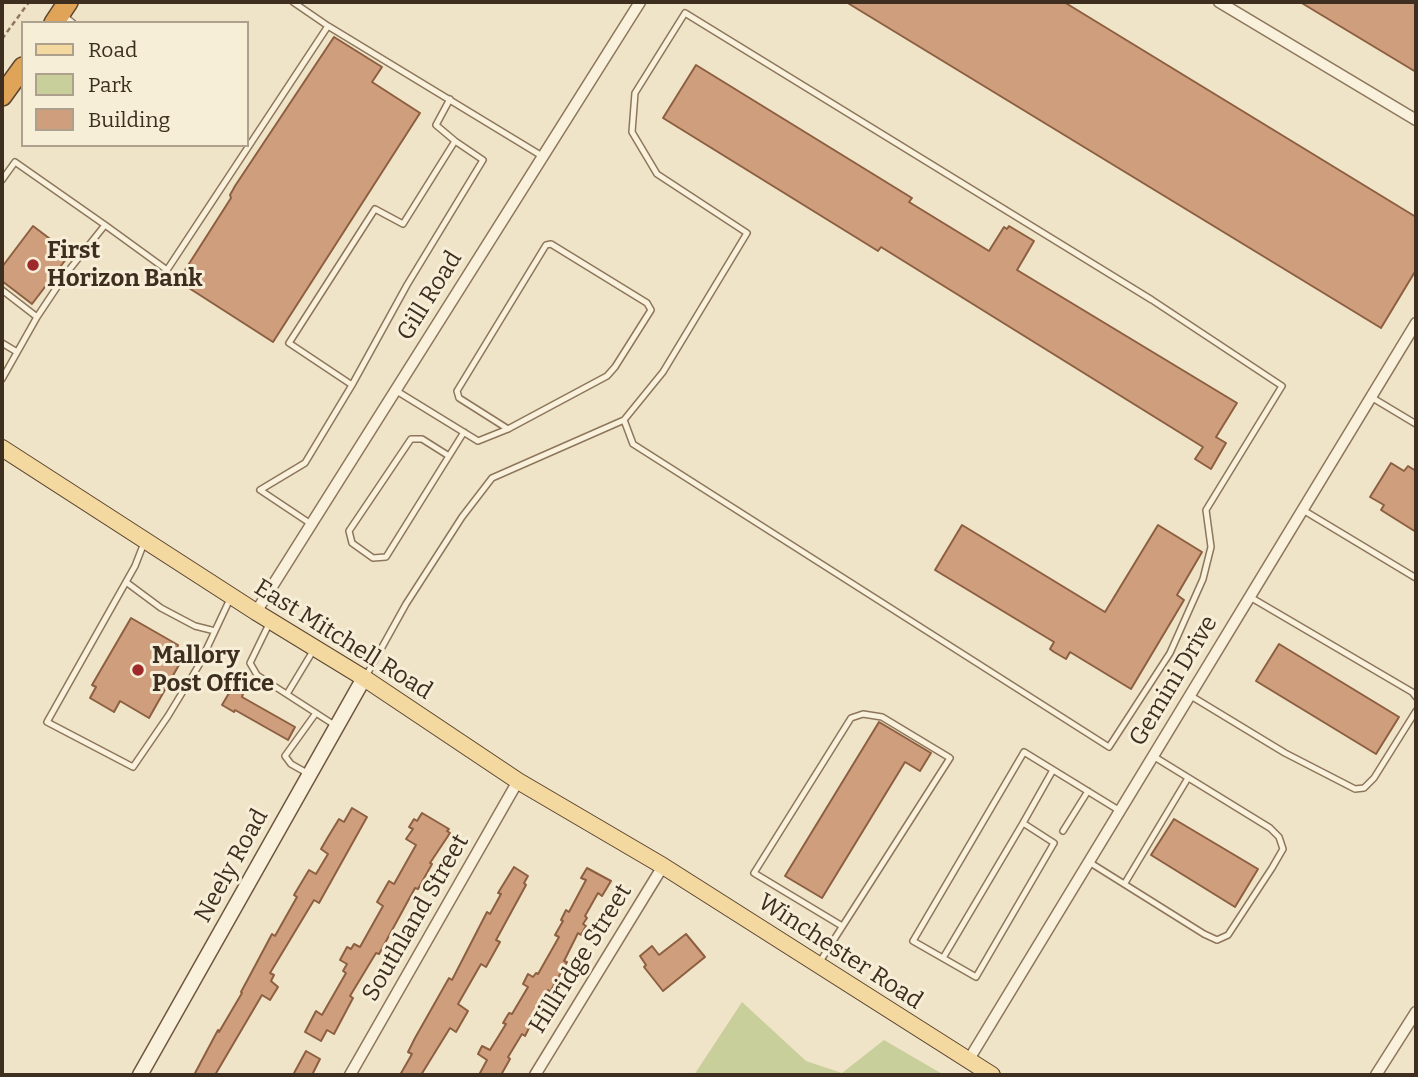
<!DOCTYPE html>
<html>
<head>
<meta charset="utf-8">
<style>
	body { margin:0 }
	#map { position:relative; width:1418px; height:1077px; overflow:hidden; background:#f0e4c8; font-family:Bitter,serif }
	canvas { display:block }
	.frame { position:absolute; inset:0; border:4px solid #3d2e20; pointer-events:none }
	.legend { position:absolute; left:21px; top:21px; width:228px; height:126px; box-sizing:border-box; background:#f7eed8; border:2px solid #ada18e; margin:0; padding:9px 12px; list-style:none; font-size:21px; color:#3d2e20 }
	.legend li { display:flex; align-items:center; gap:14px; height:35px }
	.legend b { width:35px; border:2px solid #ada18e }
</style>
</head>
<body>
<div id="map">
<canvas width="1418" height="1077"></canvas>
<div class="frame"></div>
<ul class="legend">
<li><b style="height:9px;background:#f3d9a0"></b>Road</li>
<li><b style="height:19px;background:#c9cf9b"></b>Park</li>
<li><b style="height:19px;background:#cf9f7d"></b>Building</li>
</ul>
</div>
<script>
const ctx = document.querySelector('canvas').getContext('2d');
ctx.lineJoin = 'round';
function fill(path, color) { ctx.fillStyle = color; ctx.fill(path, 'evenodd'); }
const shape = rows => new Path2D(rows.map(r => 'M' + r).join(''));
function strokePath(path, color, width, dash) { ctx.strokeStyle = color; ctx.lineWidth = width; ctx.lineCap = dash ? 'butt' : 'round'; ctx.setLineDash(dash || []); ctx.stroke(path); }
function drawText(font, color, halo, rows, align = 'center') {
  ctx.font = font + ' Bitter,serif'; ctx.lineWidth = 6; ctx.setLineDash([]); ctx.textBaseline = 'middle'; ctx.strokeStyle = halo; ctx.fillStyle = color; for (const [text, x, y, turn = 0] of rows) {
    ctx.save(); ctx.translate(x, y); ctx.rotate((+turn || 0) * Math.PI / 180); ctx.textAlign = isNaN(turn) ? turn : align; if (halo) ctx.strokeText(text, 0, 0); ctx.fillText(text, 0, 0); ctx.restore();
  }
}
const green = shape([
	[742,1002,806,1061,842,1073,884,1040,944,1075,694,1075]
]);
const building = shape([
	[846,2,1064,2,1416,217,1416,270,1381,328,846,2],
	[1300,2,1416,2,1416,72,1300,2],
	[334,37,382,67,372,82,420,113,273,342,178,281,231,198,230,195,235,186,334,37],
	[696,65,912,198,909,202,989,251,1004,227,1007,229,1009,226,1034,241,1017,270,1237,403,1216,437,1226,443,1211,469,1195,459,1203,447,881,247,878,251,663,118,696,65],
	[33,226,70,254,32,304,2,281,2,267,33,226],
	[1391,463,1404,471,1408,466,1416,471,1416,532,1381,510,1384,505,1370,497,1391,463],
	[962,525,1105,612,1158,525,1202,552,1177,595,1184,600,1131,689,1070,652,1066,659,1054,652,1050,649,1054,642,935,570,962,525],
	[131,618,178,645,176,652,184,656,149,718,120,701,114,712,90,698,96,687,92,685,131,618],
	[1279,644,1399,717,1376,754,1256,681,1279,644],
	[232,688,243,694,242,697,295,727,288,740,235,710,234,712,222,705,232,688],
	[879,722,931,753,920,771,905,762,822,898,785,876,879,722],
	[352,808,367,817,319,903,314,900,270,973,274,975,271,981,278,987,270,1000,262,995,215,1075,194,1075,218,1030,219,1032,242,993,241,992,248,979,272,934,275,936,297,897,294,895,309,870,316,874,328,854,321,849,328,837,339,819,344,822,352,808],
	[422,813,449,829,447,831,450,833,430,863,432,864,418,889,415,888,379,954,376,953,350,996,353,998,334,1034,327,1030,321,1041,305,1032,316,1011,322,1015,346,973,343,971,347,964,340,960,347,947,351,949,354,944,360,947,383,906,377,902,389,881,394,884,416,845,406,839,413,829,409,827,414,819,417,821,422,813],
	[1174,819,1258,869,1235,907,1151,855,1174,819],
	[514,867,528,876,524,883,526,885,496,940,500,942,486,967,481,964,458,1004,468,1011,456,1032,450,1028,421,1075,400,1075,412,1054,408,1052,415,1038,449,978,452,980,487,912,490,914,501,894,498,893,514,867],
	[587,868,611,881,602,896,598,893,585,916,587,918,583,924,586,926,581,935,578,933,564,961,567,962,550,992,548,990,527,1025,530,1026,525,1036,522,1034,508,1057,510,1059,501,1075,479,1075,487,1060,478,1054,482,1046,490,1050,506,1024,503,1023,509,1013,512,1014,528,987,523,984,528,974,533,977,536,973,538,974,559,937,555,935,563,921,561,920,566,910,569,912,586,880,581,878,587,868],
	[686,934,705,957,663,991,644,967,646,965,640,956,652,946,659,955,686,934],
	[306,1051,320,1059,312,1075,293,1075,306,1051]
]);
const path = shape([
	[2,39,29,2]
]);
const lane = shape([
	[63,15,73,23],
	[328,26,542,156],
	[2,180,15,162,105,225],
	[2,290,37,317],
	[2,343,17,352],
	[2,379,37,317,65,275,105,225,167,270,328,26,293,2],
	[352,385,407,285,483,160,455,141],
	[395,390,478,441,508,429,607,376,615,367,651,310,647,303,551,244,546,245,457,391,459,398,508,429],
	[1371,397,1416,424],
	[449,456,422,439,411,439,349,531,352,543,373,558,386,557,449,456,464,432],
	[1303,510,1416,578],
	[311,524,260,490,305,463,352,385,289,343,375,209,403,224,455,141,436,125,450,99],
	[144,543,135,566,47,722,133,767,168,716,199,665,230,599],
	[126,582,161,608,195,626,215,631],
	[1250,597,1412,692,1416,697],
	[269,624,250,663,257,675,336,726],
	[366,676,406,604,462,517,492,478,624,420,663,372,747,233,657,174,632,132,635,93,685,13,1152,300,1282,386,1206,510,1211,547,1203,579,1170,653,1109,747,633,444,624,420],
	[287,694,313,651],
	[1191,696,1285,753,1355,789,1364,788,1374,778,1416,711],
	[1053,770,1023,823,1054,843,976,977,913,941,1024,752,1120,811],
	[307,773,291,764,285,756,316,713],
	[1063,831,1088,791],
	[1089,862,1204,934,1217,940,1228,935,1272,868,1283,849,1279,837,1270,828,1153,756],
	[1125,883,1188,778],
	[943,958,1023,823],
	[819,963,858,902,950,758,882,717,863,714,851,718,754,873,842,926]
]);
const street = shape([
	[1219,2,1416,120],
	[256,612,640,2],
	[968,1061,1416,323],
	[350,1075,518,781],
	[535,1075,663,866],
	[1376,1075,1416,1012]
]);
const secondary = shape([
	[140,1075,364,678]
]);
const primary = shape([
	[2,448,256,612,364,678,518,781,663,866,992,1075]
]);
const highway = shape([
	[54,23,68,2],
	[2,96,23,67]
]);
const markers = [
	[33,265,7,"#9e2a2b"],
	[138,670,7,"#9e2a2b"]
];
const poiNames = [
	["First",47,251],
	["Horizon Bank",47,279],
	["Mallory",152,656],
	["Post Office",152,684]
];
const streetNames = [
	["Gill Road",430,296,-58],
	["East Mitchell Road",343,640,32],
	["Gemini Drive",1174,681,-59],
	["Neely Road",232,866,-61],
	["Southland Street",416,918,-60],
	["Winchester Road",840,952,33],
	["Hillridge Street",581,959,-58]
];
fill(green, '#c9cf9b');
fill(building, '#cf9f7d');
strokePath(building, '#8d5f41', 2);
strokePath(lane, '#8d765c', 8);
strokePath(street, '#8d765c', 13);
strokePath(secondary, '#6f573f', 17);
strokePath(primary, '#5b4430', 18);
strokePath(highway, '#5b4430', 22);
strokePath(path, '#8d765c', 2.5, [5, 3.5]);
strokePath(lane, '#faf1dc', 5);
strokePath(street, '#faf1dc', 10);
strokePath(secondary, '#faf1dc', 14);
strokePath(primary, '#f3d9a0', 16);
strokePath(highway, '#e0a458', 19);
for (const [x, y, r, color] of markers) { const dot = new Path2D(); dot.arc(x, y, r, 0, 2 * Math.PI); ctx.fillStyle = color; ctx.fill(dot); strokePath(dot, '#f7eed8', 2.5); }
drawText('bold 24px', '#3d2e20', '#f7eed8', poiNames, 'left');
drawText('24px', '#3d2e20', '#f7eed8', streetNames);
</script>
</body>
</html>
